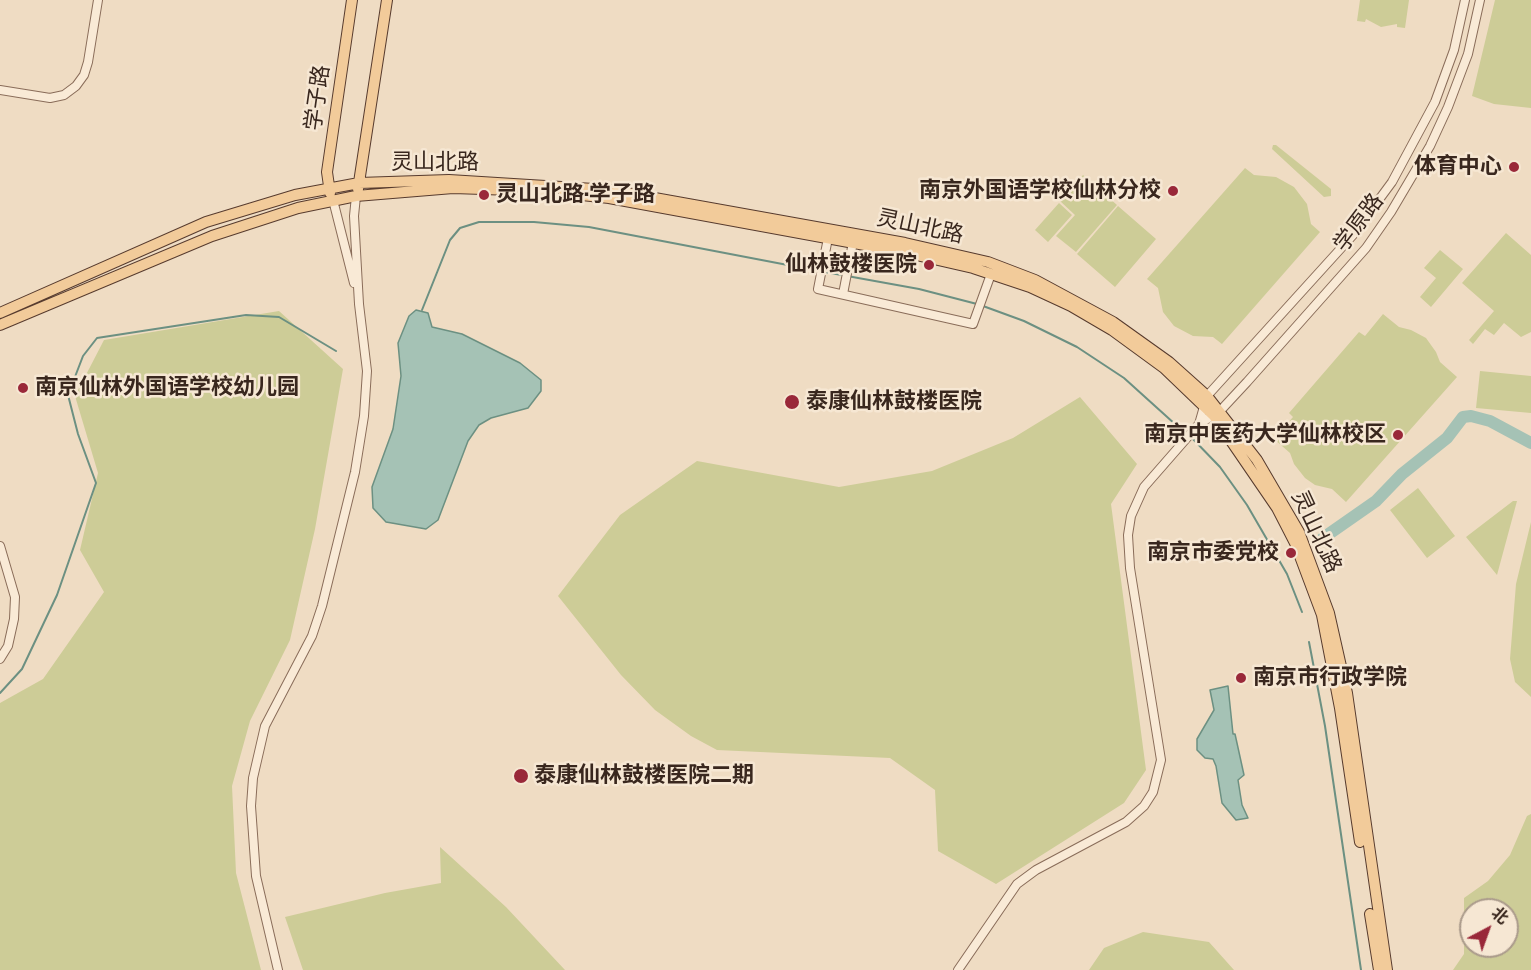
<!DOCTYPE html>
<html>
<head>
<meta charset="utf-8">
<style>
	body { margin:0 }
	#map { position:relative; width:1531px; height:970px; overflow:hidden; background:#efdcc3; font-family:"Zilla Slab","Noto Sans SC",serif }
	canvas { display:block }
	.north { position:absolute; left:1459px; top:898px; width:60px; height:60px; box-sizing:border-box; background:#f6e7d3; border:2px solid #aa9a8b; border-radius:50%; rotate:41deg; font-size:16px; font-weight:700; line-height:24px; text-align:center; color:#39271e }
	.north::after { content:''; display:block; margin:auto; width:21px; height:27px; background:#992839; clip-path:polygon(50% 0,100% 100%,50% 72%,0 100%) }
</style>
</head>
<body>
<div id="map">
<canvas width="1531" height="970"></canvas>
<div class="north">北</div>
</div>
<script>
const ctx = document.querySelector('canvas').getContext('2d');
ctx.lineJoin = 'round';
function fill(path, color) { ctx.fillStyle = color; ctx.fill(path, 'evenodd'); }
const shape = rows => new Path2D(rows.map(r => 'M' + r).join(''));
function strokePath(path, color, width, dash) { ctx.strokeStyle = color; ctx.lineWidth = width; ctx.lineCap = dash ? 'butt' : 'round'; ctx.setLineDash(dash || []); ctx.stroke(path); }
function drawText(font, color, halo, rows, align = 'center') {
  ctx.font = font + ' "Zilla Slab","Noto Sans SC",serif'; ctx.lineWidth = 5; ctx.setLineDash([]); ctx.textBaseline = 'middle'; ctx.strokeStyle = halo; ctx.fillStyle = color; for (const [text, x, y, turn = 0] of rows) {
    ctx.save(); ctx.translate(x, y); ctx.rotate((+turn || 0) * Math.PI / 180); ctx.textAlign = isNaN(turn) ? turn : align; if (halo) ctx.strokeText(text, 0, 0); ctx.fillText(text, 0, 0); ctx.restore();
  }
}
const green = shape([
	[1360,0,1409,0,1405,28,1397,27,1397,24,1381,27,1366,19,1365,22,1357,21],
	[1495,0,1531,0,1531,108,1494,104,1472,96],
	[1273,145,1276,145,1331,189,1331,196,1324,197,1272,149],
	[1245,168,1254,175,1276,177,1294,187,1307,204,1311,224,1320,232,1222,344,1213,337,1193,336,1174,326,1163,312,1158,288,1147,279],
	[1083,175,1117,205,1076,252,1056,236,1075,215,1060,201],
	[1059,203,1072,215,1048,242,1035,230],
	[1118,206,1156,239,1115,287,1077,254],
	[1506,233,1531,255,1531,332,1521,337,1504,323,1494,335,1485,329,1473,344,1469,340,1494,311,1462,283],
	[1440,250,1463,269,1431,307,1420,297,1436,278,1424,268],
	[279,311,343,369,315,529,290,640,250,721,232,786,236,873,261,970,0,970,0,703,43,679,104,592,80,550,98,473,75,396,104,340],
	[1383,314,1399,327,1411,330,1426,338,1436,352,1440,362,1457,377,1346,502,1332,489,1315,485,1305,478,1294,464,1290,453,1274,439,1293,417,1289,413,1359,332,1365,336],
	[1480,371,1531,376,1531,413,1476,408],
	[1080,397,1137,464,1111,504,1146,770,1124,803,996,884,938,851,935,790,890,758,717,750,691,736,655,710,621,675,558,596,620,515,697,461,839,487,932,471,1013,438],
	[1418,488,1455,536,1427,558,1390,510],
	[1513,501,1517,501,1497,575,1466,537],
	[1531,522,1531,697,1515,682,1510,659,1516,584],
	[1531,814,1531,970,1453,970,1464,954,1464,898,1488,881,1510,855,1527,816],
	[1471,910,1507,910,1507,946,1471,946],
	[440,847,506,907,565,970,303,970,285,917,385,893,441,883],
	[1143,932,1209,942,1234,970,1089,970,1104,948]
]);
const water = shape([
	[416,310,428,313,432,327,462,334,520,363,541,380,541,391,528,408,491,418,479,425,468,441,438,520,426,529,386,522,373,508,372,487,393,429,401,376,398,343,409,316,416,310],
	[1228,686,1233,734,1235,734,1244,775,1238,780,1242,805,1248,818,1236,820,1222,803,1216,766,1213,759,1205,758,1197,750,1197,739,1214,710,1210,690,1228,686]
]);
const stream = shape([
	[825,272,919,289,977,304],
	[983,306,1024,321,1077,347,1124,378,1186,434],
	[422,310,450,240,460,228,479,222,534,222,589,227,819,271],
	[1191,437,1220,467,1247,505,1287,574,1302,612],
	[1309,642,1325,726,1361,970],
	[0,693,22,669,57,595,96,483,78,434,68,395,83,356,97,338,246,315,279,317,336,351]
]);
const river = shape([
	[1323,538,1376,501,1402,474,1447,438,1463,417,1471,416,1490,421,1531,443]
]);
const minor = shape([
	[0,90,50,98,64,95,76,86,84,75,88,62,98,0],
	[333,200,354,283],
	[829,233,818,289,973,324,991,274],
	[843,294,854,237],
	[1199,424,1207,396,1353,235,1392,182,1435,102,1454,50,1465,0],
	[0,546,15,597,14,619,8,646,0,659],
	[278,970,256,876,251,806,253,778,265,726,312,636,322,606,355,472,364,416,367,371,359,304,354,216,356,196],
	[958,970,1017,884,1036,870,1126,822,1144,806,1153,792,1161,760,1130,568,1128,535,1131,516,1144,487,1199,424,1220,411,1247,382,1366,248,1391,212,1430,146,1448,107,1468,54,1480,0]
]);
const major = shape([
	[358,189,387,0],
	[330,193,327,172,352,0],
	[564,193,609,198,903,252,973,268,1030,287,1071,306,1112,330,1164,368,1214,416,1277,508,1295,543,1322,615,1340,708,1360,842],
	[0,313,206,222,295,195,359,183,449,180,610,190,905,243,988,262,1035,280,1113,322,1169,362,1207,396,1257,460,1299,532,1329,613,1347,693,1387,970],
	[0,325,212,236,298,208,356,196,453,188,513,190],
	[1370,914,1379,970]
]);
const markers = [
	[1514,167,6,"#992839"],
	[1173,191,6,"#992839"],
	[484,195,6,"#992839"],
	[929,265,6,"#992839"],
	[23,388,6,"#992839"],
	[792,402,8,"#992839"],
	[1398,435,6,"#992839"],
	[1291,553,6,"#992839"],
	[1241,678,6,"#992839"],
	[521,776,8,"#992839"]
];
const streetNames = [
	["学子路",318,98,-82],
	["灵山北路",435,163],
	["学原路",1359,223,-53],
	["灵山北路",920,227,12],
	["灵山北路",1316,532,65]
];
const poiNames = [
	["体育中心",1502,167],
	["南京外国语学校仙林分校",1161,191],
	["灵山北路·学子路",496,195,"left"],
	["仙林鼓楼医院",917,265],
	["南京仙林外国语学校幼儿园",35,388,"left"],
	["泰康仙林鼓楼医院",806,402,"left"],
	["南京中医药大学仙林校区",1386,435],
	["南京市委党校",1279,553],
	["南京市行政学院",1253,678,"left"],
	["泰康仙林鼓楼医院二期",534,776,"left"]
];
fill(green, '#cdcc97');
fill(water, '#a5c2b5');
strokePath(water, '#6c9082', 1.5);
strokePath(stream, '#6c9082', 2);
strokePath(river, '#a5c2b5', 12);
strokePath(minor, '#896c59', 10);
strokePath(major, '#573b2e', 12);
strokePath(minor, '#f9ead6', 8);
strokePath(major, '#f2cb9a', 10);
for (const [x, y, r, color] of markers) { const dot = new Path2D(); dot.arc(x, y, r, 0, 2 * Math.PI); ctx.fillStyle = color; ctx.fill(dot); strokePath(dot, '#f6e7d3', 2); }
drawText('22px', '#39271e', '#f6e7d3', streetNames);
drawText('bold 22px', '#39271e', '#f6e7d3', poiNames, 'right');
</script>
</body>
</html>
